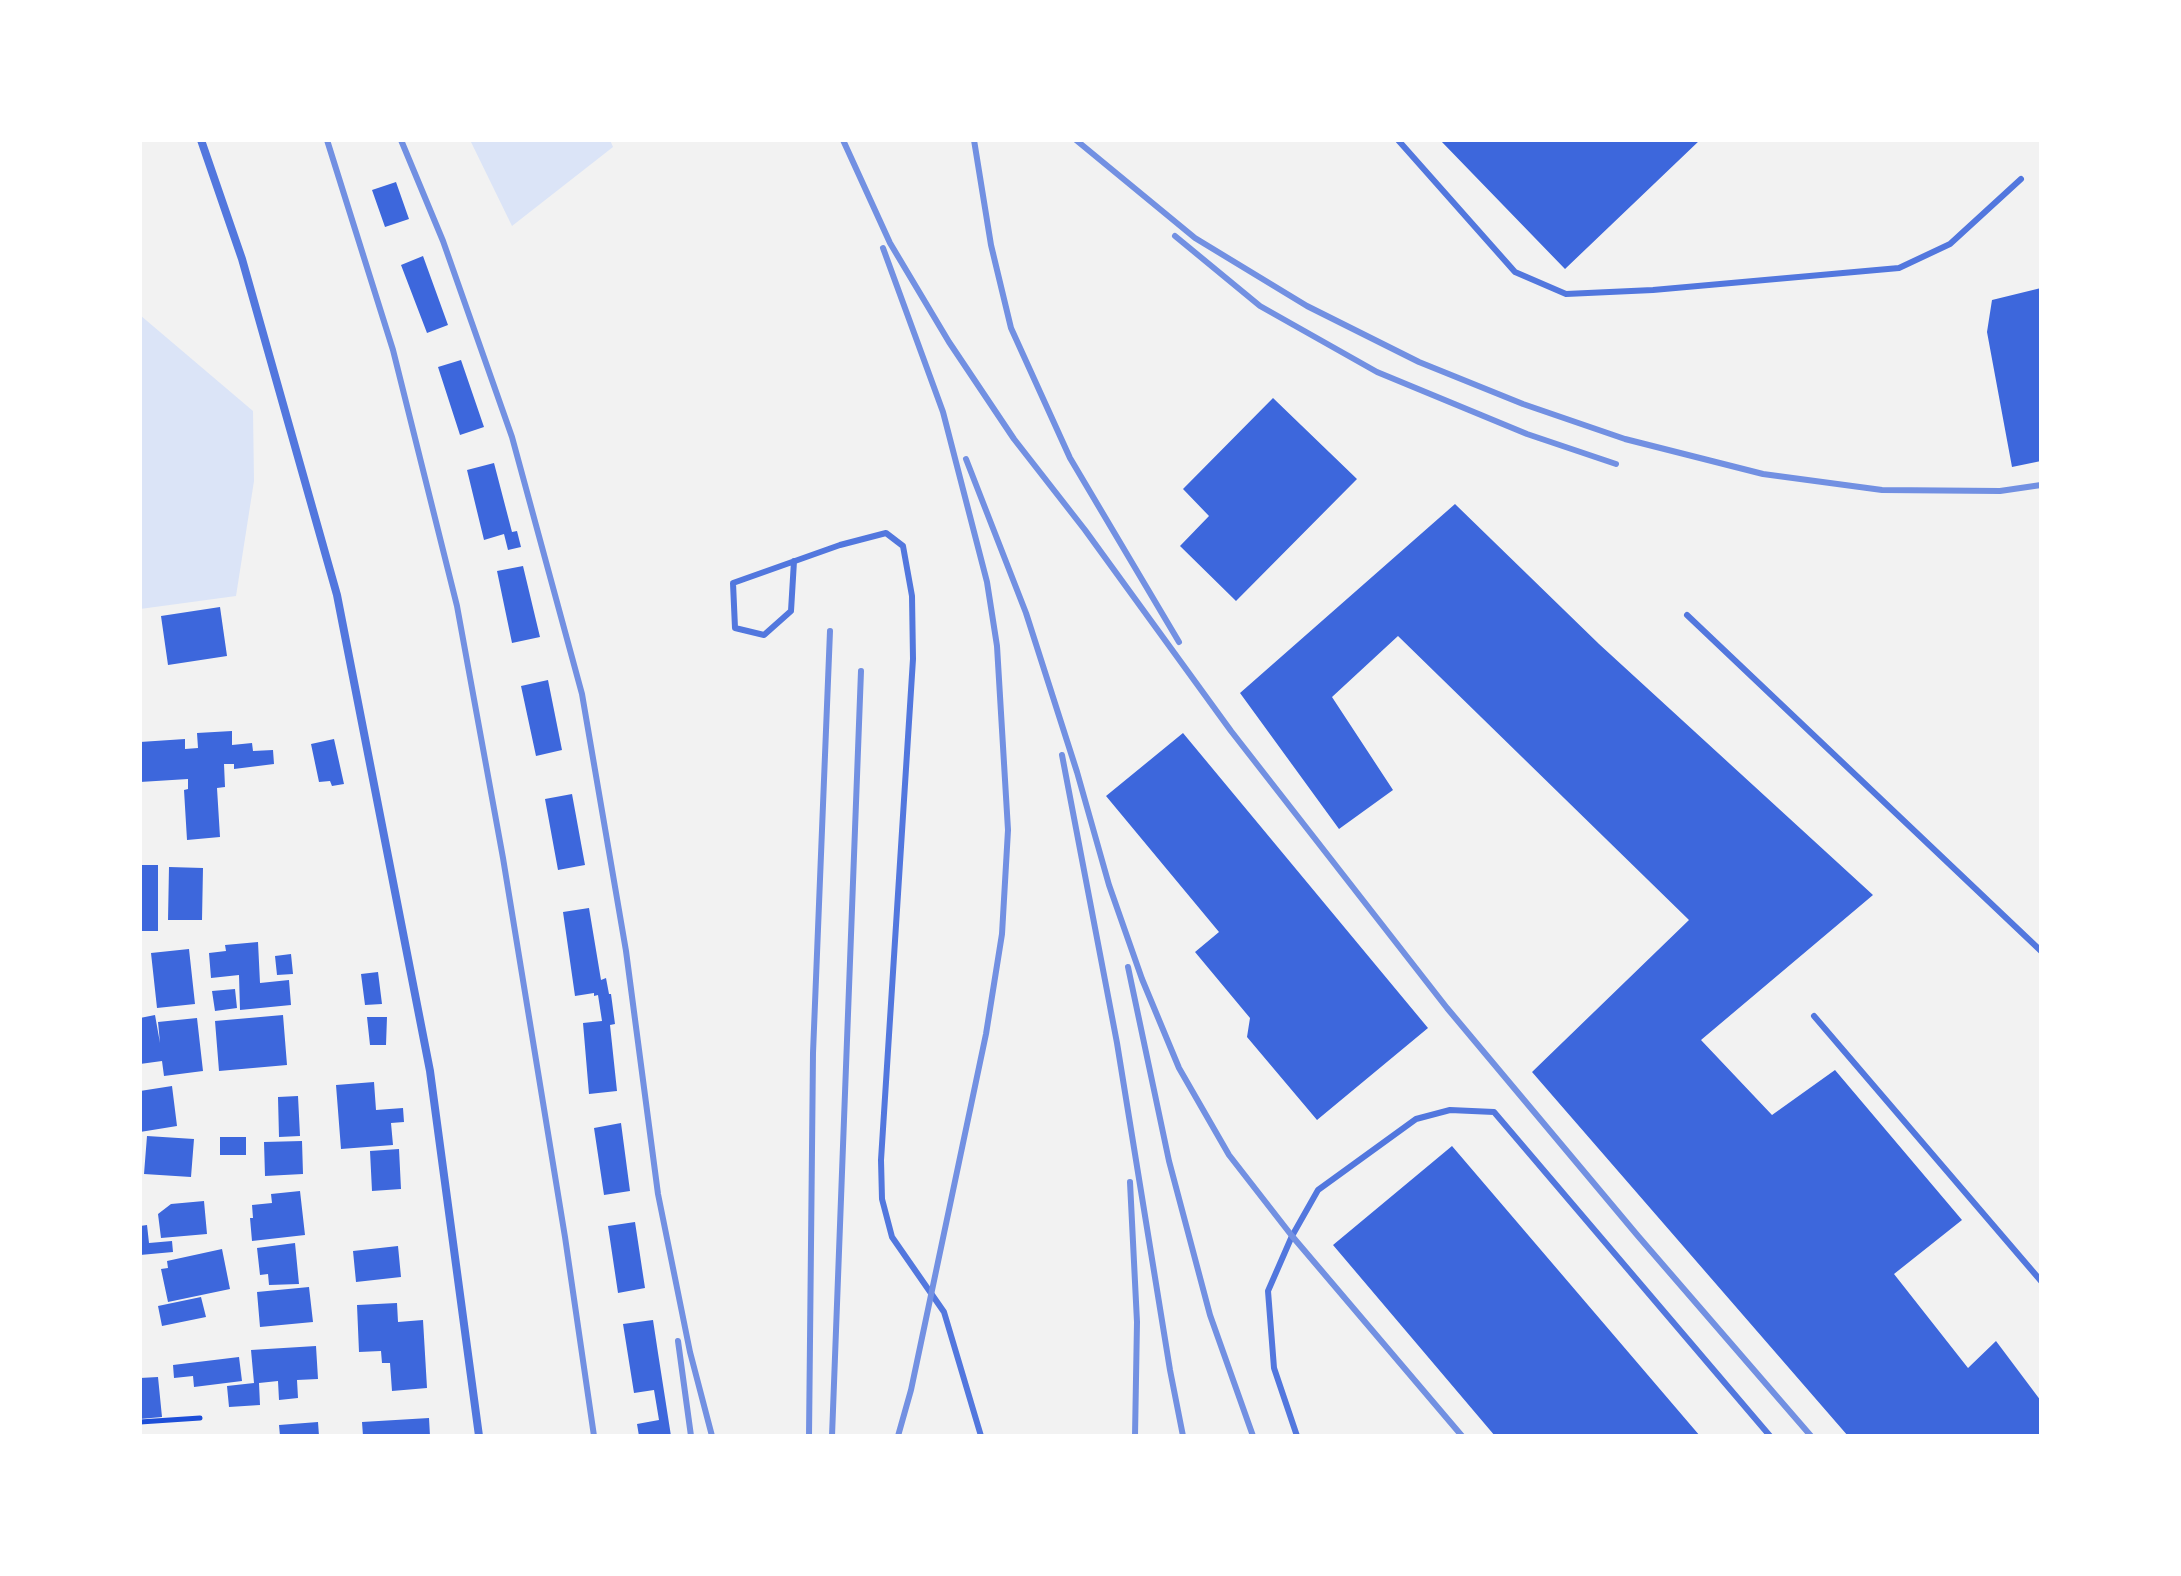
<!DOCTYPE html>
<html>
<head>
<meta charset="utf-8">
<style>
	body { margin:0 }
	#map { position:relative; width:2181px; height:1576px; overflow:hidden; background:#f2f2f2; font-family:"Nunito Sans",sans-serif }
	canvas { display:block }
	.frame { position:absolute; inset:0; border:142px solid #fff; pointer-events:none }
</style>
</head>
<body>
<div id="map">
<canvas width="2181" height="1576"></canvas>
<div class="frame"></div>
</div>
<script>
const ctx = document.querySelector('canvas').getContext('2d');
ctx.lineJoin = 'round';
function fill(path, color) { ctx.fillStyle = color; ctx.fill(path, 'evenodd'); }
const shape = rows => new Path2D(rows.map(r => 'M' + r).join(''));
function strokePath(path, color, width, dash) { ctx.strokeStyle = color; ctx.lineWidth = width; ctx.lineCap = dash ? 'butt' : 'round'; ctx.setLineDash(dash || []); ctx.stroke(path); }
const green = shape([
	[470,140,610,140,613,147,512,226],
	[140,315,253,411,254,481,236,596,140,609]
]);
const building = shape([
	[1440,140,1700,140,1565,269],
	[396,182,409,219,385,227,372,190],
	[423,256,448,325,427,333,401,265],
	[2041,288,2041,461,2012,467,1987,332,1992,300],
	[461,360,484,427,460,435,438,367],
	[1273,398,1357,479,1236,601,1180,546,1209,516,1183,489],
	[494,463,512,532,517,531,521,547,508,550,504,534,484,540,467,470],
	[1455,504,1599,644,1873,895,1701,1040,1772,1115,1835,1070,1962,1220,1894,1274,1968,1368,1996,1341,2041,1401,2041,1436,1848,1436,1532,1072,1689,920,1398,636,1332,697,1393,790,1339,829,1240,693],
	[523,566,540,637,512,643,497,571],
	[220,607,227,656,168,665,161,616],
	[548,680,562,750,536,756,521,686],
	[232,731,232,745,252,743,253,751,273,750,274,764,234,769,234,764,224,764,225,787,217,788,220,837,187,840,184,790,188,789,188,779,140,782,140,742,185,739,185,749,198,748,197,733],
	[1183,733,1428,1028,1317,1120,1247,1037,1250,1018,1195,952,1219,932,1106,796],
	[334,739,344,784,332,786,330,781,319,782,311,744],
	[572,794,585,865,558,870,545,799],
	[140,865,158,865,158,931,140,931],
	[169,867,203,868,202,920,168,920],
	[589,908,601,980,606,978,609,994,611,994,615,1024,610,1025,617,1091,589,1094,583,1023,602,1021,598,995,594,996,594,993,575,996,563,912],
	[258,942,260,983,289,980,291,1005,240,1010,239,975,211,978,209,953,226,951,225,945],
	[189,949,195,1004,157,1008,151,953],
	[291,954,293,974,277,975,275,956],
	[378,972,382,1004,365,1005,361,974],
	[235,989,237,1008,215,1011,212,991],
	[155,1015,160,1043,158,1022,197,1018,203,1071,164,1076,162,1061,140,1064,140,1018],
	[283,1015,287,1065,219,1071,215,1021],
	[367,1017,387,1017,386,1045,370,1045],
	[374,1082,376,1110,403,1108,404,1122,391,1123,393,1145,341,1149,336,1085],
	[172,1086,177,1126,140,1132,140,1091],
	[298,1096,300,1136,279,1137,278,1097],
	[621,1123,630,1191,604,1195,594,1128],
	[147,1136,194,1139,191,1177,144,1174],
	[220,1137,246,1137,246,1155,220,1155],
	[302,1141,303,1174,265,1176,264,1142],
	[1452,1146,1700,1436,1495,1436,1333,1245],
	[399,1149,401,1189,372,1191,370,1151],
	[300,1191,305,1235,252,1241,250,1218,253,1218,252,1205,272,1203,271,1194],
	[204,1201,207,1234,161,1238,158,1214,171,1204],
	[635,1222,645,1288,618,1293,608,1226],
	[147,1225,149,1243,172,1241,173,1252,140,1255,140,1226],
	[295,1243,299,1284,269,1285,268,1274,260,1275,257,1248],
	[398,1246,401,1277,356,1282,353,1251],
	[222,1249,230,1289,168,1302,161,1269,168,1268,167,1261],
	[309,1287,313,1322,260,1327,257,1292],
	[201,1297,206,1317,162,1326,158,1306],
	[397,1303,398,1322,423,1320,427,1388,392,1391,390,1363,382,1363,381,1351,359,1352,357,1305],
	[653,1320,658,1353,671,1436,639,1436,637,1424,659,1420,654,1390,634,1393,623,1324],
	[316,1346,318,1379,297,1380,298,1398,279,1400,278,1381,259,1383,260,1405,229,1407,227,1386,254,1383,251,1350],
	[239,1357,242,1381,194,1387,193,1376,174,1378,173,1365],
	[158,1377,162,1417,140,1419,140,1378],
	[429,1418,430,1436,363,1436,362,1422],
	[318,1422,319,1436,280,1436,279,1425]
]);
const path = shape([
	[140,1422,200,1418]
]);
const service = shape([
	[1398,140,1515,272,1566,294,1653,290,1899,268,1950,244,2021,179],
	[794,561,791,611,764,635,735,628,733,583,840,545,886,533,903,546,912,596,913,659,881,1160,882,1199,892,1237,944,1312,981,1436],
	[1687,615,2041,951],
	[1814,1016,2041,1281],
	[1297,1436,1274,1368,1268,1291,1292,1236,1318,1190,1416,1119,1450,1110,1494,1112,1770,1436]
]);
const minor = shape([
	[201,140,242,259,337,595,430,1071,479,1436]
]);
const rail = shape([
	[327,140,393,350,457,606,503,858,565,1237,594,1436],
	[401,140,443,241,512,437,582,694,626,951,658,1194,690,1352,712,1436],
	[843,140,890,243,949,342,1014,439,1085,530,1231,731,1447,1008,1638,1236,1811,1436],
	[974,140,991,245,1011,328,1070,458,1179,642],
	[1076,140,1195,238,1307,306,1419,362,1523,404,1625,439,1763,474,1882,490,2000,491,2041,485],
	[1175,236,1260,306,1377,372,1527,434,1616,464],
	[883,248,943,412,987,582,997,646,1008,830,1002,934,986,1034,911,1390,898,1436],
	[966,459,1026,613,1077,772,1109,885,1142,979,1179,1068,1229,1155,1292,1236,1462,1436],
	[1062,755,1117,1043,1170,1370,1183,1436],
	[1128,967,1169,1161,1210,1315,1253,1436],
	[1130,1182,1137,1322,1135,1436],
	[678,1341,691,1436],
	[809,1436,813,1053,830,631],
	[832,1436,861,671]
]);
fill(green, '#dbe4f7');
fill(building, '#3d67dc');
strokePath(path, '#1d4ed8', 5);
strokePath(service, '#5277de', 6);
strokePath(minor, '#5277de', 8);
strokePath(rail, '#7290e2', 6);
</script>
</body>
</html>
